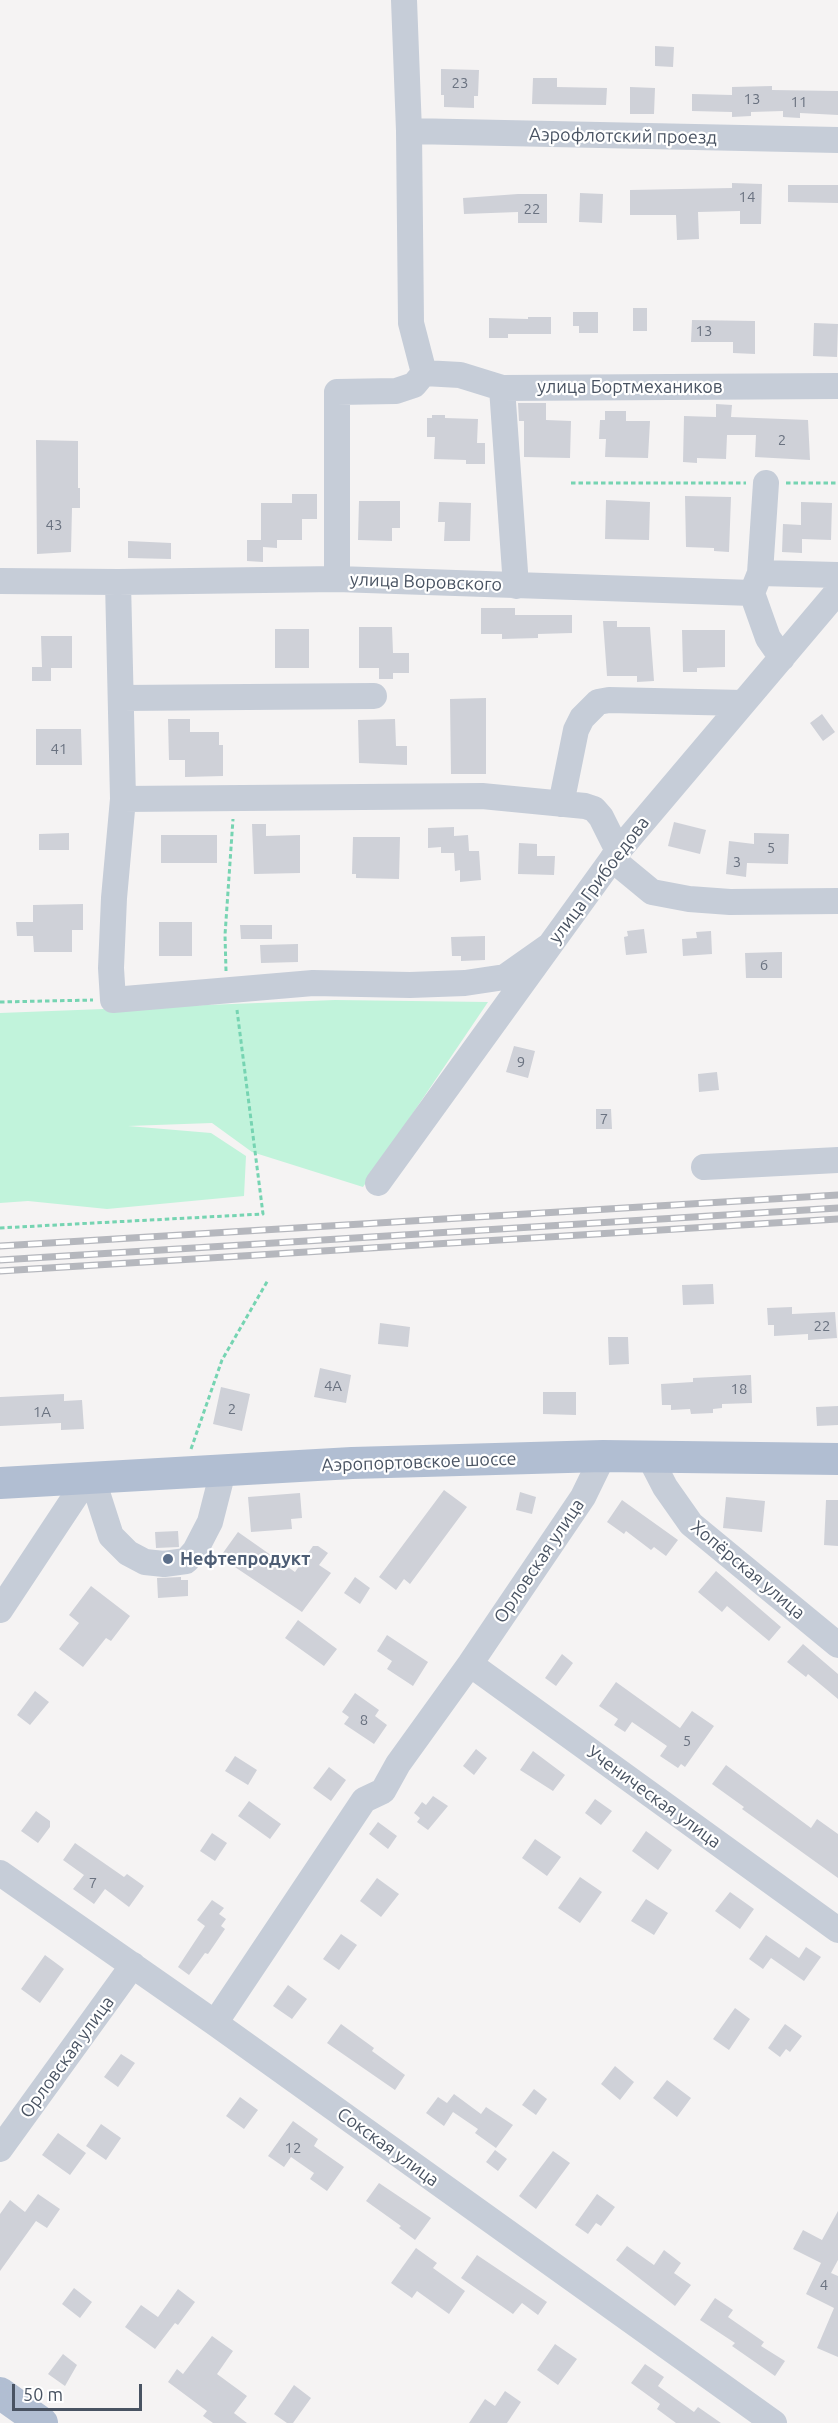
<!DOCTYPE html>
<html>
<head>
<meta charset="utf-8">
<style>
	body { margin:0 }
	#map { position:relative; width:838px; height:2423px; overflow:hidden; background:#f5f3f3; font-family:Ubuntu,sans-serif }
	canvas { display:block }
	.scale { position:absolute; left:12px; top:2384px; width:130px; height:27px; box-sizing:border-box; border:3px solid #495362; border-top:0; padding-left:8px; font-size:18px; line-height:21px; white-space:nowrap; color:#495362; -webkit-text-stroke:4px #fff; paint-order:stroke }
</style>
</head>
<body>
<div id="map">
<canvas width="838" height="2423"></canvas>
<div class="scale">50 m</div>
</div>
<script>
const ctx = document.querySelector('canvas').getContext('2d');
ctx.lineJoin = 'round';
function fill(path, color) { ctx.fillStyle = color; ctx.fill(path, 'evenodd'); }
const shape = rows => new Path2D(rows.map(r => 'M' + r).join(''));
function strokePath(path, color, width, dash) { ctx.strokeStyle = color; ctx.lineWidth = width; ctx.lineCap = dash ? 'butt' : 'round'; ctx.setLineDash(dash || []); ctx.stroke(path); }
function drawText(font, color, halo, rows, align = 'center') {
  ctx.font = font + ' Ubuntu,sans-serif'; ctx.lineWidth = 4.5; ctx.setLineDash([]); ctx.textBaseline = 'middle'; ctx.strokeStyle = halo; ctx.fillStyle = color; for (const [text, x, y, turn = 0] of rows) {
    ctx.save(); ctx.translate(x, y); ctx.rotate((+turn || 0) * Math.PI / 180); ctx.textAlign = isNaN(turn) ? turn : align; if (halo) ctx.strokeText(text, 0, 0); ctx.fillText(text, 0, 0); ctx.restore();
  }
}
const green = shape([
	[335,1000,488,1002,363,1187,252,1152,212,1123,128,1126,211,1133,246,1156,244,1196,107,1209,28,1201,0,1203,0,1013]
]);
const building = shape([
	[655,46,674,47,673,67,655,66],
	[441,69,479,70,478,96,474,96,474,108,444,107,444,95,441,95],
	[533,78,557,78,557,87,607,88,606,105,532,104],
	[772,86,772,90,838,91,838,115,800,113,800,118,783,117,783,111,751,112,751,116,732,117,732,112,692,111,692,94,732,95,732,87],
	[630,87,655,88,654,114,630,114],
	[732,183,762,184,761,224,740,224,740,211,698,212,699,239,677,240,676,215,630,215,630,190,732,188],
	[788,185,838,185,838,203,788,202],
	[580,193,603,194,602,223,579,222],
	[518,194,547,194,547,223,518,223,518,212,464,214,463,198],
	[633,308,647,308,647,331,633,331],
	[573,312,598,312,598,333,579,333,579,326,573,326],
	[528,317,551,317,551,334,508,334,508,338,489,338,489,318,528,319],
	[692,320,755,321,755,354,733,353,733,342,691,342],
	[814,323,838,324,837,357,813,356],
	[518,403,546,403,546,420,571,421,570,458,524,457,524,421,519,421],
	[716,404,732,405,731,417,808,420,810,460,755,457,756,435,727,435,726,459,697,458,697,463,683,462,684,416,716,417],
	[605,411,626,411,626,421,650,421,648,458,605,457,606,439,599,439,600,420,605,420],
	[432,415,445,415,445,418,478,419,477,443,485,443,485,464,466,464,466,460,434,459,435,437,427,437,427,418,432,418],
	[36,440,78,441,78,488,80,488,80,508,72,508,71,552,37,554],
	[292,494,317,494,317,519,302,519,302,540,277,540,277,548,263,547,263,562,247,561,247,540,261,540,261,503,292,503],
	[685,496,731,497,729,552,714,551,714,548,686,547],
	[606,500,650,502,649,540,605,539],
	[359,501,400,501,400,528,392,528,392,541,358,540],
	[439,502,471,503,470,541,444,541,445,522,438,522],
	[801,502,832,503,831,540,802,539,802,553,782,552,783,524,801,525],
	[128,541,171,543,171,559,128,558],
	[481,608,515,608,515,615,572,615,572,633,538,634,538,638,502,639,502,634,481,634],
	[603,621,617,621,617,627,650,627,654,681,637,682,637,676,607,676],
	[359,627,392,627,393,653,409,653,409,673,393,673,393,679,379,679,379,668,359,668],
	[275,629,309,629,309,668,275,668],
	[682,630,725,630,725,667,697,668,697,672,683,672],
	[41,636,72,636,72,668,51,668,51,681,32,681,32,667,42,667],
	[486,698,486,774,451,774,450,699],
	[822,714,835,732,823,741,810,723],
	[168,719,190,719,190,732,219,732,219,745,223,745,223,776,185,777,185,760,169,760],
	[395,719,396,746,407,746,407,765,359,763,358,720],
	[36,729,81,729,82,765,36,765],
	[674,822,706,830,700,854,668,846],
	[252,824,266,824,266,836,300,835,300,873,254,874],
	[454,827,454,836,468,835,469,851,479,851,481,880,460,882,460,870,455,871,454,853,441,853,441,847,428,848,428,828],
	[69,833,69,850,39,850,39,834],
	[754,833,789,834,788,864,747,863,746,877,726,874,729,841,754,844],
	[161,835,217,835,217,863,161,863],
	[353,837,400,837,399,879,356,878,356,874,352,874],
	[519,843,537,844,537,856,555,856,554,875,518,874],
	[83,904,83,930,72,930,72,952,34,952,33,936,17,936,16,922,33,922,33,905],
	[159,922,192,922,192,956,159,956],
	[240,925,272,925,272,939,241,939],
	[644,929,647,953,626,955,624,937,628,936,627,931],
	[711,931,712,954,683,956,682,939,697,938,696,932],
	[485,936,485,960,461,961,461,956,452,956,451,937],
	[298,944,298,962,261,963,260,945],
	[782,952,782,978,746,978,745,953],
	[514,1046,535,1051,528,1078,506,1072],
	[717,1072,719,1090,699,1092,698,1074],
	[596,1109,611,1109,612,1129,596,1129],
	[713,1284,714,1304,683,1305,682,1285],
	[792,1307,792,1314,835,1312,837,1338,808,1340,808,1334,774,1336,774,1325,768,1325,767,1308],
	[380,1323,410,1327,408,1347,378,1344],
	[608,1337,628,1337,629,1364,609,1365],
	[320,1368,351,1375,346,1403,314,1397],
	[751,1375,752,1403,722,1404,722,1408,713,1409,713,1413,691,1414,690,1409,671,1410,671,1405,662,1405,661,1384,693,1382,693,1378],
	[221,1387,250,1394,242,1431,213,1424],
	[543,1392,576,1392,576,1415,543,1414],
	[64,1394,64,1401,82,1400,84,1429,61,1430,61,1423,0,1426,0,1397],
	[838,1406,838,1425,817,1426,816,1407],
	[444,1490,467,1507,410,1584,404,1579,396,1590,379,1577],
	[520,1492,536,1497,532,1514,516,1510],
	[300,1493,302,1518,291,1519,292,1529,251,1532,248,1497],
	[726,1497,765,1501,762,1532,723,1528],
	[622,1500,678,1540,666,1556,654,1547,651,1550,626,1531,624,1534,607,1522],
	[826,1500,838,1500,838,1546,824,1545],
	[178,1531,179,1547,156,1548,155,1532],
	[238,1532,295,1572,313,1546,318,1546,328,1553,319,1565,331,1573,302,1612,220,1557],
	[716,1571,781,1627,769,1641,727,1606,722,1612,698,1592],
	[181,1577,181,1580,188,1580,188,1596,158,1598,157,1578],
	[355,1577,370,1588,360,1604,344,1593],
	[91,1586,130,1616,111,1641,106,1638,83,1667,59,1649,79,1623,69,1615],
	[298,1620,337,1649,324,1666,285,1638],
	[387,1635,428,1662,413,1686,387,1669,392,1661,377,1651],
	[803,1644,838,1674,838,1699,808,1674,806,1677,787,1662],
	[562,1654,573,1663,556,1686,545,1678],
	[616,1682,680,1728,692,1711,714,1726,685,1767,681,1764,678,1768,660,1756,667,1746,632,1722,625,1732,614,1725,618,1719,599,1706],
	[35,1691,49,1702,30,1725,17,1715],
	[355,1693,379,1710,375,1716,387,1725,374,1744,344,1724,349,1717,342,1712],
	[476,1749,487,1758,474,1775,463,1766],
	[533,1751,565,1775,553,1791,520,1770],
	[235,1756,257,1770,248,1785,225,1771],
	[726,1765,811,1828,817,1819,838,1834,838,1878,742,1809,744,1807,712,1784],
	[329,1767,346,1780,331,1801,313,1788],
	[433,1796,448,1806,428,1830,417,1822,420,1818,414,1813,422,1802,426,1805],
	[595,1799,612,1811,601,1825,585,1813],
	[249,1801,281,1824,270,1839,238,1816],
	[36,1811,50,1821,50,1827,38,1843,21,1831],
	[378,1822,397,1836,388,1849,369,1834],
	[646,1831,672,1850,658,1870,632,1851],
	[212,1833,227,1843,215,1861,200,1851],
	[535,1839,561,1857,547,1876,522,1858],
	[75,1843,124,1877,127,1874,144,1886,129,1907,105,1889,94,1904,73,1889,84,1875,63,1860],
	[580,1877,602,1892,580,1923,558,1908],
	[377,1878,399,1894,381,1917,360,1901],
	[730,1892,754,1909,740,1929,715,1911],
	[646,1899,668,1913,654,1935,631,1921],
	[212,1900,224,1908,219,1914,226,1919,221,1926,225,1929,208,1954,205,1953,189,1975,178,1967,205,1926,197,1920],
	[341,1934,357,1945,339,1970,323,1959],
	[766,1935,799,1958,806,1947,821,1957,804,1981,771,1958,763,1969,749,1959],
	[45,1955,64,1969,40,2003,21,1989],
	[288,1985,307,1999,292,2019,273,2006],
	[735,2008,750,2019,729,2050,713,2039],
	[341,2024,374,2048,372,2051,405,2075,395,2090,327,2043],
	[785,2024,802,2036,790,2052,786,2049,780,2057,768,2048],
	[121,2054,135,2063,118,2087,104,2077],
	[615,2066,634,2082,620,2100,601,2084],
	[667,2080,691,2098,677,2117,653,2098],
	[534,2089,547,2099,536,2115,522,2105],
	[454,2094,481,2114,486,2107,513,2125,496,2148,475,2133,478,2129,453,2112,444,2126,426,2113,438,2097,447,2103],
	[240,2097,258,2110,244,2129,226,2116],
	[293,2121,318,2139,314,2146,344,2167,327,2191,310,2179,314,2173,291,2157,284,2167,268,2156],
	[101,2124,121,2138,106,2160,86,2146],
	[58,2133,86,2153,70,2175,42,2155],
	[495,2150,507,2159,498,2171,486,2162],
	[553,2151,570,2163,536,2209,519,2196],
	[379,2183,431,2218,415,2240,399,2228,401,2226,366,2201],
	[38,2194,60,2209,47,2228,36,2221,0,2271,0,2214,10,2200,25,2212],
	[597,2194,615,2207,601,2226,596,2223,588,2234,575,2225],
	[838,2211,838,2260,831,2273,838,2276,838,2357,817,2348,834,2308,806,2294,821,2263,793,2249,803,2230,822,2240],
	[627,2246,654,2265,664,2250,681,2263,674,2273,691,2285,675,2306,616,2260],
	[416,2248,437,2263,433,2268,465,2291,449,2314,417,2291,412,2298,391,2283],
	[477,2255,547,2302,538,2315,522,2303,513,2314,461,2278],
	[74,2288,92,2302,80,2318,62,2304],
	[178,2289,195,2302,178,2325,175,2323,155,2349,125,2327,141,2305,158,2317],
	[715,2298,733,2310,728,2317,764,2342,761,2346,785,2361,775,2376,732,2346,735,2343,700,2320],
	[212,2336,233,2351,217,2374,247,2396,234,2413,247,2423,213,2423,203,2416,207,2411,168,2382,177,2369,183,2374],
	[555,2344,577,2359,558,2385,537,2370],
	[63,2354,77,2365,65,2386,48,2374],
	[645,2364,664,2377,658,2386,694,2412,698,2407,721,2423,676,2423,657,2409,660,2404,631,2383],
	[294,2385,311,2398,293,2423,287,2423,274,2414],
	[505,2391,521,2402,507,2423,469,2423,485,2399,495,2406]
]);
const path = shape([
	[571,483,746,483],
	[786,483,838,483],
	[226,971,225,935,233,819],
	[0,1002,93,1000],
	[0,1228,263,1214,237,1010],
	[191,1449,222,1360,268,1280]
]);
const minor = shape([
	[404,0,409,131,411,323,424,373],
	[409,131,838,140],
	[424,373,460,375,502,388,838,386],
	[502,388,516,586],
	[760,573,766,483],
	[337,579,337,392,396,391,414,385,424,373],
	[0,581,118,582,337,579,752,593,760,573,838,575],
	[118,582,123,799,114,898,111,968,113,1000,313,983,410,985,465,983,505,977,549,946],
	[752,593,768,638,782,658],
	[122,698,374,696],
	[123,799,482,796,585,806,594,809,601,817,618,851],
	[561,804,576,730,582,718,598,702,609,700,743,703],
	[612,859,652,892,689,899,730,902,838,901],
	[704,1167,838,1160],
	[378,1183,618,851,838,591],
	[649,1456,665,1487,691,1524,838,1645],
	[92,1477,111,1536,128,1553,145,1562,164,1564,186,1561,195,1551,210,1522,223,1471],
	[0,1610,88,1477],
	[470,1664,838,1930],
	[0,1873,215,2023,774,2423],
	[215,2023,364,1800,383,1791,398,1764,470,1664,583,1497,603,1456],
	[0,2149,133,1965]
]);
const major = shape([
	[0,1483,352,1463,603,1456,838,1459],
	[0,2393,42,2423]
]);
const rail = shape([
	[0,1246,838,1195],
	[0,1260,838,1208],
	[0,1271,838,1219]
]);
const markers = [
	[168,1559,6,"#5c6f8a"]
];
const numberNames = [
	["23",460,83],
	["13",752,99],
	["11",799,102],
	["14",747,197],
	["22",532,209],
	["13",704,331],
	["2",782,440],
	["43",54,525],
	["41",59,749],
	["5",771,848],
	["3",737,862],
	["6",764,965],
	["9",521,1062],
	["7",604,1119],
	["22",822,1326],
	["4А",333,1386],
	["18",739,1389],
	["2",232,1409],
	["1А",42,1412],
	["8",364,1720],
	["5",687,1741],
	["7",93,1883],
	["12",293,2148],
	["4",824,2285]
];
const streetNames = [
	["Аэрофлотский проезд",623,136,1],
	["улица Бортмехаников",630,387],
	["улица Воровского",426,582,2],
	["улица Грибоедова",599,880,-53],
	["Аэропортовское шоссе",419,1462,-2],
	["Орловская улица",539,1561,-56],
	["Хопёрская улица",748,1570,40],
	["Ученическая улица",654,1797,36],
	["Орловская улица",67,2057,-54],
	["Сокская улица",388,2147,36]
];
const serviceNames = [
	["Нефтепродукт",180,1559]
];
fill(green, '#c1f3db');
fill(building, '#cfd1d8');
strokePath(path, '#76d4b2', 3, [4.5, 3]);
strokePath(minor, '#c6cdd8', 26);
strokePath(major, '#b1bed2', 32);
strokePath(rail, '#b5b7bd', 7);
strokePath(rail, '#fff', 4.5, [14]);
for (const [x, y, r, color] of markers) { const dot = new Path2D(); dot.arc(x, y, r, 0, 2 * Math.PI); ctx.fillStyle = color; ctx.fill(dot); strokePath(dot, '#fff', 2); }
drawText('15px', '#6a7280', null, numberNames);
drawText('18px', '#495362', '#fff', streetNames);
drawText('bold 18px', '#4e5e75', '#fff', serviceNames, 'left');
</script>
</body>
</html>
